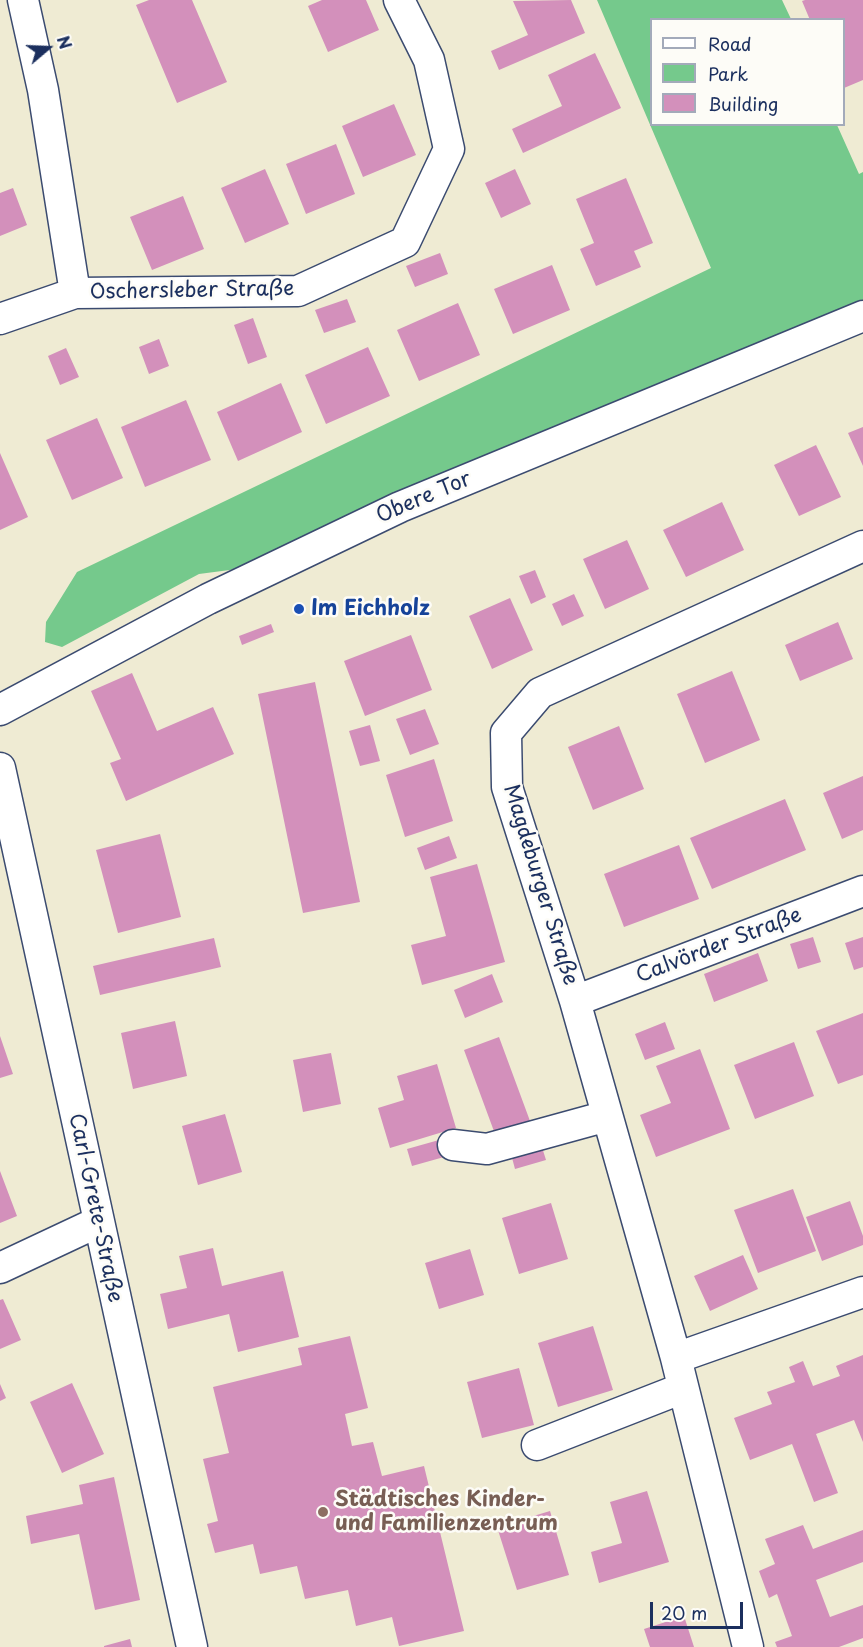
<!DOCTYPE html>
<html>
<head>
<meta charset="utf-8">
<style>
	body { margin:0 }
	#map { position:relative; width:863px; height:1647px; overflow:hidden; background:#efebd3; font-family:"Playpen Sans",sans-serif }
	canvas { display:block }
	.legend { position:absolute; left:650px; top:18px; width:195px; height:108px; box-sizing:border-box; background:#fdfcf7; border:2px solid #a3aaba; margin:0; padding:8px 10px; list-style:none; font-size:18px; color:#1b2f5e }
	.legend li { display:flex; align-items:center; gap:12px; height:30px }
	.legend b { width:30px; border:2px solid #a3aaba }
	.north { position:absolute; left:18px; top:18px; width:60px; height:60px; -webkit-text-stroke:4px #fdfcf7; paint-order:stroke; rotate:71deg; font-size:16px; font-weight:700; line-height:24px; text-align:center; color:#1b2f5e }
	.north::after { content:''; display:block; margin:auto; width:21px; height:27px; background:#1b2f5e; clip-path:polygon(50% 0,100% 100%,50% 72%,0 100%) }
	.scale { position:absolute; left:650px; top:1602px; width:93px; height:27px; box-sizing:border-box; border:3px solid #1b2f5e; border-top:0; padding-left:8px; font-size:18px; line-height:21px; white-space:nowrap; color:#1b2f5e; -webkit-text-stroke:4px #fdfcf7; paint-order:stroke }
</style>
</head>
<body>
<div id="map">
<canvas width="863" height="1647"></canvas>
<ul class="legend">
<li><b style="height:8px;background:#fff"></b>Road</li>
<li><b style="height:16px;background:#75c98c"></b>Park</li>
<li><b style="height:16px;background:#d390bb"></b>Building</li>
</ul>
<div class="north">N</div>
<div class="scale">20 m</div>
</div>
<script>
const ctx = document.querySelector('canvas').getContext('2d');
ctx.lineJoin = 'round';
function fill(path, color) { ctx.fillStyle = color; ctx.fill(path, 'evenodd'); }
const shape = rows => new Path2D(rows.map(r => 'M' + r).join(''));
function strokePath(path, color, width, dash) { ctx.strokeStyle = color; ctx.lineWidth = width; ctx.lineCap = dash ? 'butt' : 'round'; ctx.setLineDash(dash || []); ctx.stroke(path); }
function drawText(font, color, halo, rows, align = 'center') {
  ctx.font = font + ' "Playpen Sans",sans-serif'; ctx.lineWidth = 5; ctx.setLineDash([]); ctx.textBaseline = 'middle'; ctx.strokeStyle = halo; ctx.fillStyle = color; for (const [text, x, y, turn = 0] of rows) {
    ctx.save(); ctx.translate(x, y); ctx.rotate((+turn || 0) * Math.PI / 180); ctx.textAlign = isNaN(turn) ? turn : align; if (halo) ctx.strokeText(text, 0, 0); ctx.fillText(text, 0, 0); ctx.restore();
  }
}
const green = shape([
	[597,0,782,0,791,19,652,20,652,124,837,125,859,174,863,172,863,316,283,563,199,574,62,647,45,642,46,622,77,572,711,268]
]);
const building = shape([
	[149,0,192,0,227,82,177,103,136,5],
	[322,0,366,0,379,30,328,52,308,6],
	[571,0,585,33,499,70,491,51,528,35,513,1],
	[805,0,863,0,863,80,844,88,844,20,810,20,802,1],
	[595,53,621,108,523,153,512,129,562,106,548,75],
	[394,104,416,155,363,177,342,126],
	[336,144,355,194,306,214,286,164],
	[265,169,289,224,245,243,221,188],
	[515,169,531,204,501,218,485,183],
	[626,178,653,243,634,251,641,267,596,286,580,249,594,243,576,199],
	[13,188,27,225,0,236,0,193],
	[183,196,204,249,152,270,130,217],
	[440,253,448,274,415,287,406,266],
	[552,265,570,310,513,334,494,289],
	[347,299,356,322,324,333,315,310],
	[458,303,480,355,419,381,397,330],
	[253,318,267,357,248,364,234,325],
	[159,339,169,366,149,374,139,347],
	[368,347,390,396,326,424,305,375],
	[66,348,79,377,60,385,48,356],
	[281,383,302,432,238,461,217,412],
	[186,400,211,460,145,487,121,427],
	[97,418,123,478,72,500,46,440],
	[863,427,863,466,848,433],
	[816,445,841,497,799,516,774,465],
	[0,453,28,517,0,530],
	[722,502,744,550,686,577,663,530],
	[627,540,649,589,605,609,583,559],
	[535,570,546,597,531,604,519,576],
	[574,594,584,616,562,626,552,604],
	[510,598,533,650,492,669,469,616],
	[838,622,853,659,800,681,785,645],
	[271,624,274,632,242,645,239,636],
	[411,635,432,690,365,716,344,661],
	[732,671,760,740,705,763,677,694],
	[132,673,157,731,213,707,234,754,126,801,110,763,121,759,91,691],
	[315,682,360,902,303,913,258,694],
	[425,709,439,744,410,755,396,719],
	[370,725,380,761,360,766,349,731],
	[619,726,644,789,593,810,568,747],
	[434,759,453,821,405,837,386,775],
	[863,776,863,830,842,839,823,793],
	[785,799,806,850,712,889,690,838],
	[160,834,181,917,118,933,96,850],
	[449,836,457,858,425,870,417,848],
	[679,845,699,899,624,927,604,874],
	[477,864,505,962,422,985,411,945,446,936,430,877],
	[813,937,821,962,798,969,790,944],
	[863,937,863,967,854,970,845,943],
	[214,938,221,967,100,995,93,966],
	[758,953,768,981,714,1002,704,974],
	[492,974,503,1002,465,1018,454,990],
	[863,1013,863,1075,838,1084,816,1031],
	[175,1021,187,1076,133,1089,121,1033],
	[665,1022,675,1049,645,1060,635,1034],
	[0,1036,13,1074,0,1078],
	[499,1037,530,1121,495,1134,464,1050],
	[794,1042,814,1096,755,1119,734,1065],
	[700,1049,730,1129,656,1157,640,1115,671,1103,656,1066],
	[331,1053,341,1104,303,1112,293,1060],
	[437,1064,456,1128,390,1148,378,1108,404,1100,397,1076],
	[225,1114,242,1172,198,1185,182,1126],
	[439,1140,444,1157,412,1166,407,1149],
	[541,1144,546,1160,515,1169,511,1154],
	[0,1171,17,1216,0,1223],
	[793,1189,816,1251,758,1273,734,1210],
	[850,1201,863,1236,863,1245,822,1261,806,1217],
	[551,1203,568,1259,519,1274,502,1218],
	[213,1248,222,1286,283,1271,299,1337,238,1352,229,1314,168,1329,160,1294,187,1288,179,1256],
	[470,1249,484,1295,439,1309,425,1263],
	[743,1255,758,1289,710,1311,694,1276],
	[3,1299,21,1340,0,1349,0,1300],
	[593,1326,613,1390,558,1407,538,1343],
	[350,1336,368,1408,345,1414,352,1446,373,1442,382,1476,424,1466,464,1631,399,1646,392,1617,356,1626,348,1590,305,1599,297,1566,260,1574,253,1544,215,1553,207,1524,218,1521,203,1459,229,1453,213,1387,302,1365,298,1348],
	[863,1355,863,1442,854,1420,816,1434,838,1493,814,1502,792,1444,750,1460,734,1418,772,1404,767,1392,795,1382,789,1367,803,1361,813,1386,840,1376,836,1366],
	[519,1368,534,1425,482,1438,467,1382],
	[72,1383,104,1454,62,1473,30,1402],
	[0,1384,6,1398,0,1401],
	[114,1477,140,1600,95,1610,79,1534,31,1544,26,1516,83,1504,79,1485],
	[647,1491,669,1562,599,1583,591,1552,622,1543,610,1502],
	[550,1511,569,1575,517,1590,497,1527],
	[803,1525,813,1549,863,1530,863,1562,816,1580,830,1617,863,1605,863,1638,839,1647,777,1647,775,1642,792,1636,777,1594,769,1598,759,1571,775,1564,765,1539],
	[684,1616,694,1647,650,1647,644,1629],
	[130,1639,132,1647,104,1647,104,1646]
]);
const street = shape([
	[23,0,43,90,75,293],
	[0,319,75,293,298,291,405,242,449,149,429,60,399,0],
	[0,710,208,599,400,507,863,316],
	[0,768,192,1647],
	[575,1001,863,891],
	[453,1145,487,1149,607,1116],
	[0,1268,98,1222],
	[676,1358,863,1292],
	[537,1445,683,1388],
	[748,1647,676,1358,575,1001,507,787,506,733,540,693,863,546]
]);
const markers = [
	[299,609,6,"#1a4fb4"],
	[323,1512,6,"#8d6e63"]
];
const streetNames = [
	["Oschersleber Straße",192,291,-1],
	["Obere Tor",424,498,-23],
	["Magdeburger Straße",540,885,73],
	["Calvörder Straße",719,946,-21],
	["Carl-Grete-Straße",95,1208,78]
];
const transitNames = [
	["Im Eichholz",311,609]
];
const educationNames = [
	["Städtisches Kinder-",335,1500],
	["und Familienzentrum",335,1524]
];
fill(green, '#75c98c');
fill(building, '#d390bb');
strokePath(street, '#3b4b70', 33);
strokePath(street, '#fff', 30);
for (const [x, y, r, color] of markers) { const dot = new Path2D(); dot.arc(x, y, r, 0, 2 * Math.PI); ctx.fillStyle = color; ctx.fill(dot); strokePath(dot, '#fdfcf7', 2); }
drawText('21px', '#1b2f5e', '#fdfcf7', streetNames);
drawText('bold 21px', '#164399', '#fdfcf7', transitNames, 'left');
drawText('bold 21px', '#785e54', '#fdfcf7', educationNames, 'left');
</script>
</body>
</html>
